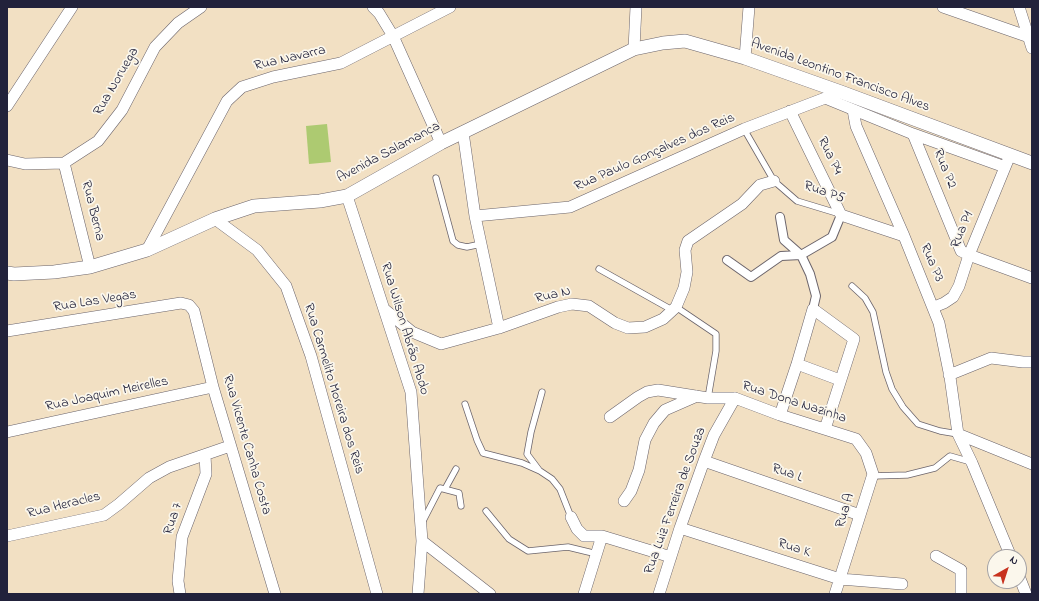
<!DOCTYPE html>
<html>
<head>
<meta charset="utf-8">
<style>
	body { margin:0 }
	#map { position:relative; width:1039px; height:601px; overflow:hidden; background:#f2e0c3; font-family:"Indie Flower",sans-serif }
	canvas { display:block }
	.frame { position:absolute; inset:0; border:8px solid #22223b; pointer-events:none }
	.north { position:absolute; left:987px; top:549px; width:40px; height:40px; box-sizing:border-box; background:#fbf7ec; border:1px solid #a4a2a5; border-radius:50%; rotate:39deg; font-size:11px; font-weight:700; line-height:16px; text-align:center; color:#22223b }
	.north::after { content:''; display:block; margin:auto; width:14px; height:18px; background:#c8321e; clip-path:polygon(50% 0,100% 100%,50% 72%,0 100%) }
</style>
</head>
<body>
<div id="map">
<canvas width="1039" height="601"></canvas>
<div class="frame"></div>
<div class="north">N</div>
</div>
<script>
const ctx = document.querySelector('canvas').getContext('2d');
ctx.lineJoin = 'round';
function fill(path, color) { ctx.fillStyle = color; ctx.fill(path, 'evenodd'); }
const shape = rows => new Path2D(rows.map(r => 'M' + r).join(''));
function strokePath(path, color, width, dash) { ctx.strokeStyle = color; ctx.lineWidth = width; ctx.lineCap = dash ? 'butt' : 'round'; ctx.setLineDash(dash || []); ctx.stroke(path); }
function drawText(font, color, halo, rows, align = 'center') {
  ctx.font = font + ' "Indie Flower",sans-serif'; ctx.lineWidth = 3.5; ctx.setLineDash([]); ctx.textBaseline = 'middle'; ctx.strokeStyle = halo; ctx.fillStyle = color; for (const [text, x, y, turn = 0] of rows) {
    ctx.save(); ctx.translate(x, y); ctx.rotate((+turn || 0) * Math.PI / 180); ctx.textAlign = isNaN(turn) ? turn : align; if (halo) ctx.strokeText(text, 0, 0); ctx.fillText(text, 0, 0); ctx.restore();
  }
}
const green = shape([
	[327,124,331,162,309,164,306,126]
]);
const service = shape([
	[744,129,774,181,797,201,840,214],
	[436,178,453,241,458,245,467,247,481,244],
	[599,269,672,310],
	[852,286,865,298,873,312,886,372,892,389,903,407,918,424,940,431,958,434],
	[676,307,716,334,716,351,708,398],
	[465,404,477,440,483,453,522,463,540,471,552,479,560,489,571,517],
	[539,470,527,454,531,432,542,392],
	[872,476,907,475,935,468,950,456,971,462],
	[445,489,456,469],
	[486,511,509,539,528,551,568,547,597,554],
	[423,521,440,488,459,493,461,506]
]);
const pedestrian = shape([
	[727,260,751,277,781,256,801,255,784,240,780,217],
	[813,309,816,296,810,274,801,255,832,237,841,215]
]);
const minor = shape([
	[373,7,379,13,393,36,441,143],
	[943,7,1032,38],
	[1019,7,1032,48],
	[634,49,636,7],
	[745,58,749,7],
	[825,98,913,134,1005,167],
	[7,106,72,7],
	[853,110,856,126,904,236,939,323,950,377,958,434,972,463,1011,557],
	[790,111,841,215,904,236],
	[463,132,475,216,499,328],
	[913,134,961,251,969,255,1032,278],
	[7,160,25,164,64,163,98,141,122,110,155,47,178,23,201,7],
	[64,163,90,267],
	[347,196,411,392,422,541,418,594],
	[475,216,570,207,744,129,841,92],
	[215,219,257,250,286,286,311,356,377,594],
	[147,250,227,101,242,87,273,77,341,63,450,7],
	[934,307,944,303,953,297,959,286,969,255,1008,160],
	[384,309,412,332,441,344,499,328,558,307,572,304,589,306,615,323,628,328,645,327,663,319,676,307,684,288,687,272,685,250,688,241,742,204,760,185,774,181],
	[7,331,181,303,189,305,194,311,213,387,275,594],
	[797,364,840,380],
	[949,375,991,358,1023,362,1032,362],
	[780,415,797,364,813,309,854,339,825,429],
	[610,417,638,397,647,392,658,390,708,398,735,398,780,415,856,439,866,453,873,474,835,594],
	[7,432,213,387],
	[958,434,1032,464],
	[704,461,860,515],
	[624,501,631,491,639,470,645,440,654,423,665,410,697,396],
	[571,517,577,529,584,536,602,536,671,557],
	[680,528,840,579,902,584],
	[7,536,104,515,119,504,149,478,169,467,230,446],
	[422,541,490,594],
	[936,556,961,570,961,594],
	[1019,576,1026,594],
	[180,594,178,581,182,537,206,474,205,455],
	[584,594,602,536],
	[659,594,680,528,704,461,714,435,735,398]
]);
const tertiary = shape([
	[7,273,14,274,54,272,90,267,147,250,215,219,254,206,320,201,347,196,441,143,634,49,663,43,685,41,745,58,841,92,1032,163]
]);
const streetNames = [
	["Rua Navarra",290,59,-13],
	["Avenida Leontino Francisco Alves",840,76,20],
	["Rua Noruega",117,82,-60],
	["Avenida Salamanca",389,153,-28],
	["Rua Paulo Gonçalves dos Reis",655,153,-24],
	["Rua P4",829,156,64],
	["Rua P2",944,169,68],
	["Rua P5",824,193,19],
	["Rua Berna",92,211,76],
	["Rua P1",963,230,-68],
	["Rua P3",931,263,67],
	["Rua N",553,296,-13],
	["Rua Las Vegas",95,302,-9],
	["Rua Wilson Abrão Abdo",404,329,73],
	["Rua Carmelito Moreira dos Reis",333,389,73],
	["Rua Joaquim Meirelles",107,395,-12],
	["Rua Dona Nazinha",794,403,18],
	["Rua Vicente Canha Costa",246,445,74],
	["Rua L",787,474,19],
	["Rua Luiz Ferreira de Souza",676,501,-70],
	["Rua Heracles",64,506,-14],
	["Rua A",846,511,-73],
	["Rua 7",174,519,-71],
	["Rua K",794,549,18]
];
fill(green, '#adca71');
strokePath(service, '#6b646b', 7);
strokePath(pedestrian, '#6b646b', 10);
strokePath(minor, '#6b646b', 12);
strokePath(tertiary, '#6b646b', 14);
strokePath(service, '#fff', 5.5);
strokePath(pedestrian, '#fff', 8);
strokePath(minor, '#fff', 11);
strokePath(tertiary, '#fff', 13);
drawText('14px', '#22223b', '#fbf7ec', streetNames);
</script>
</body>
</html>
